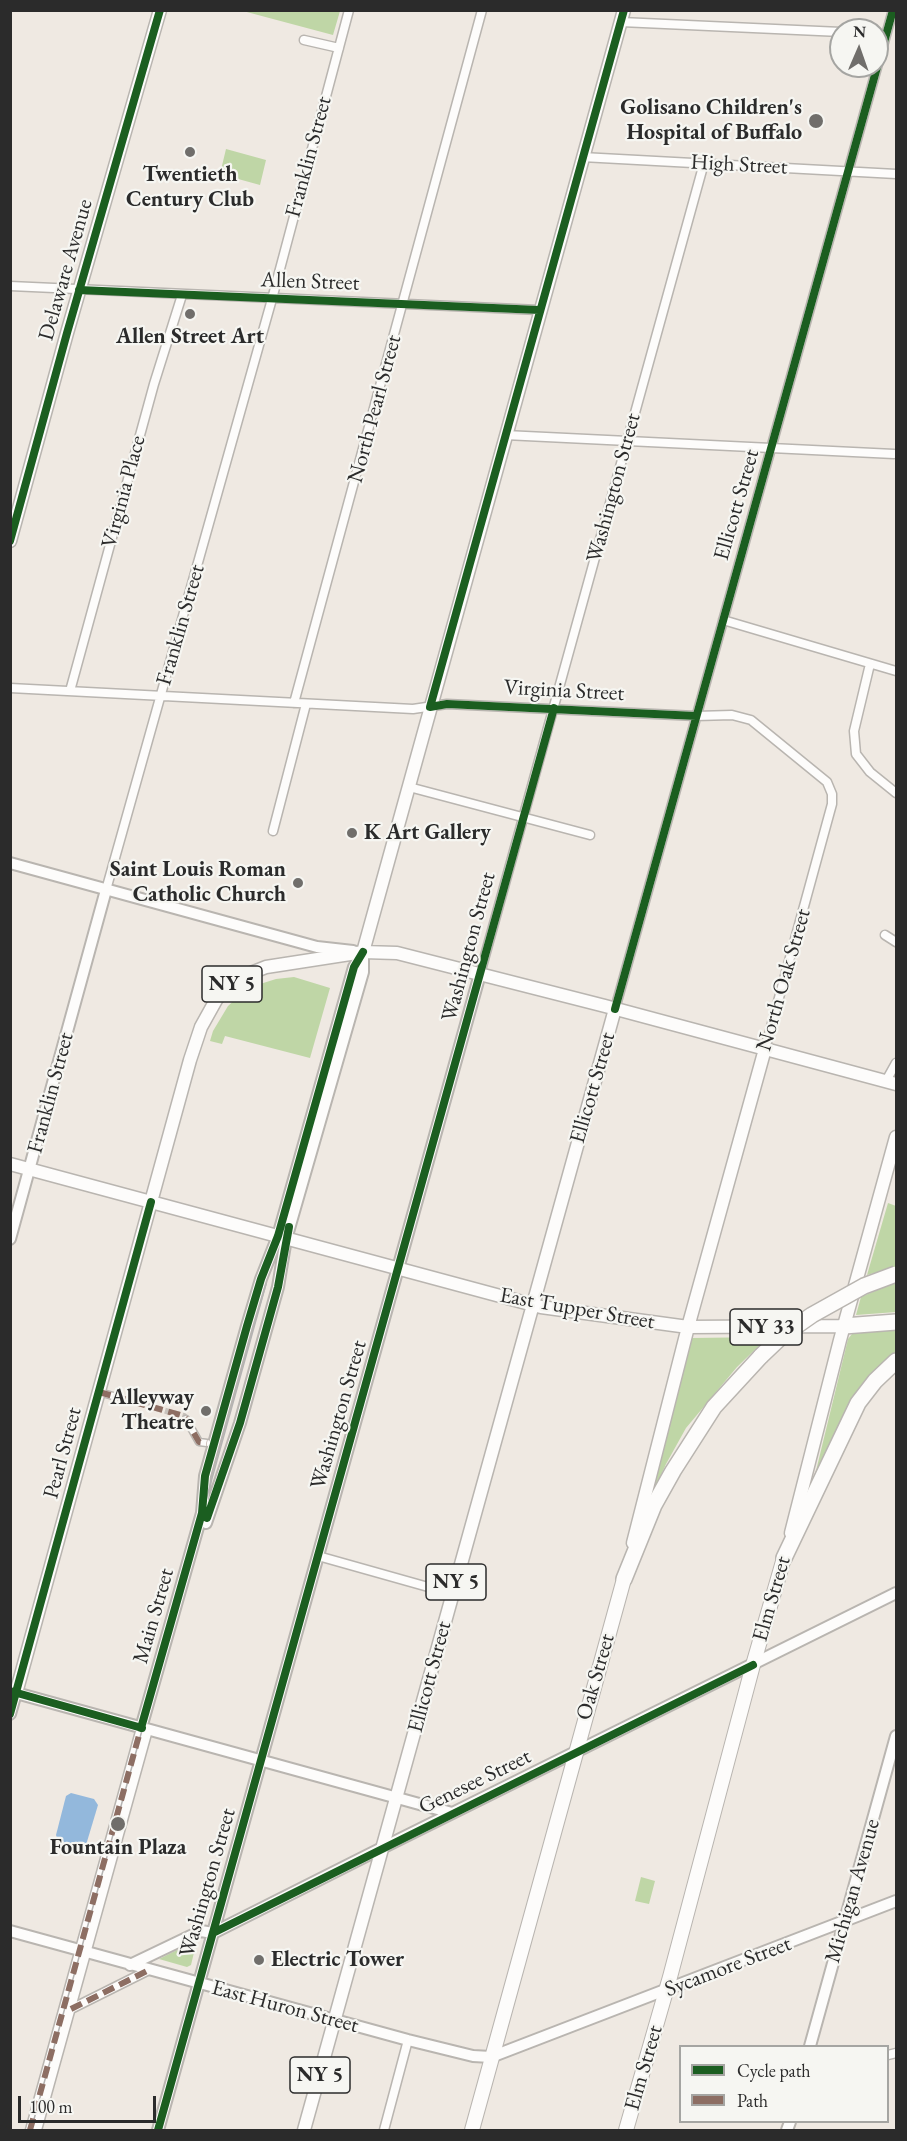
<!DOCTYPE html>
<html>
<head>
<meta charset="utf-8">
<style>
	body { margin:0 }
	#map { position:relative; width:907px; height:2141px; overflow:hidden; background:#efe9e2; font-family:"EB Garamond",serif }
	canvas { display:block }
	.frame { position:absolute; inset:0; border:12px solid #2b2b2b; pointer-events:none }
	.legend { position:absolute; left:679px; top:2045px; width:210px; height:78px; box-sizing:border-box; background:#f6f6f2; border:2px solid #a5a5a2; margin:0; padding:8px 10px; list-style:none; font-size:18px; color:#2b2b2b }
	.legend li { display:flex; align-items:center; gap:12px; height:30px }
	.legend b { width:30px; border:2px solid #a5a5a2 }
	.north { position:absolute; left:829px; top:18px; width:60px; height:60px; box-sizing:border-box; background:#f6f6f2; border:2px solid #a5a5a2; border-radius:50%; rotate:2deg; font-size:16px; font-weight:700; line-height:24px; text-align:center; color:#2b2b2b }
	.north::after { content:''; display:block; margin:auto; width:21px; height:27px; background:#706e6b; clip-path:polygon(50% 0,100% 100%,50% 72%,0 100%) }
	.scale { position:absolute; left:18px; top:2096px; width:138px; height:27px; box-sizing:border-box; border:3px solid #2b2b2b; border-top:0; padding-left:8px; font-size:18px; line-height:21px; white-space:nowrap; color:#2b2b2b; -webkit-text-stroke:4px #f6f6f2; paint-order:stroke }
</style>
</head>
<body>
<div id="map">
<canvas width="907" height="2141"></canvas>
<div class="frame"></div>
<ul class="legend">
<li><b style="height:8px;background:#1b5e20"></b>Cycle path</li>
<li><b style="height:8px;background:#8d6e63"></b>Path</li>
</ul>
<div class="north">N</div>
<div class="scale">100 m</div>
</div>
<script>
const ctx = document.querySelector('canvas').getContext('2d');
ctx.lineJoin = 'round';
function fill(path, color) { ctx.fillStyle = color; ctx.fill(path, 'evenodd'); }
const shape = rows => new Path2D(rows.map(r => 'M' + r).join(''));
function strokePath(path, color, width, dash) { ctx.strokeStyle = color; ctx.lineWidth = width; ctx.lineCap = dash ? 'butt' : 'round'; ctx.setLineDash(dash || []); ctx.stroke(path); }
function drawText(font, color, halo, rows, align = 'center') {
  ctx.font = font + ' "EB Garamond",serif'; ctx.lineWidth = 4.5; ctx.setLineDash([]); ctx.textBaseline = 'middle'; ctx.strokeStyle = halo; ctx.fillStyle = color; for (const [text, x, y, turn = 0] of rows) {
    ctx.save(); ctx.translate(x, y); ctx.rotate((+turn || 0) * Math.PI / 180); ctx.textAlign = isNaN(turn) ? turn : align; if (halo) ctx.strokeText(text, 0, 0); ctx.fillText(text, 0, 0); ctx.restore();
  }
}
const green = shape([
	[243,11,340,10,340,11,333,35],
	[226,149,266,160,260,185,220,174],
	[294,977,330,988,310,1058,225,1036,222,1044,210,1041,213,1031,228,1006,243,992,257,985,276,979],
	[888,1203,896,1206,896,1267,867,1275],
	[896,1282,896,1312,856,1315,861,1297],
	[896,1329,896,1353,867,1382,842,1418,815,1475,848,1339,852,1334],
	[768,1337,737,1367,686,1428,666,1464,649,1502,692,1338],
	[641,1877,655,1881,649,1904,635,1901],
	[197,1940,191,1965,187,1967,159,1959]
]);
const water = shape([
	[71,1793,94,1799,98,1805,86,1845,80,1848,58,1841,56,1835,66,1796]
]);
const pedestrianTunnel = shape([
	[113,1396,184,1416,186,1419]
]);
const pedestrian = shape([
	[99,1392,113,1396],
	[186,1419,199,1442,207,1443]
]);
const minor = shape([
	[621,22,841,32],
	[304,40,339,48],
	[582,157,896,174],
	[10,286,539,310],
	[505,435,894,454],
	[723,620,896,671],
	[870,664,854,731,856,754,870,772,896,793],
	[10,688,413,709,447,704,696,716,732,715,751,720,827,782,832,794,832,804,765,1049],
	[70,691,154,384,182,295],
	[294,703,482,10],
	[409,787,590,835],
	[273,831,306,704],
	[106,890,272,299,349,10],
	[885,935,896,942],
	[480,974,704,163],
	[615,1009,893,10],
	[886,1081,896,1063],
	[318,1556,453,1594],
	[71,2009,149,1970],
	[888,2055,896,2053],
	[30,2130,141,1728],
	[37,2130,148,1730],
	[384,2130,408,2040]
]);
const tertiary = shape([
	[10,1239,106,890],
	[10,1714,16,1693],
	[10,1931,408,2040,473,2056,491,2057,896,1901],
	[130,1965,201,1931,213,1933,382,1848],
	[810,2046,896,1736],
	[158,2130,480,974],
	[787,2130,790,2122]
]);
const secondary = shape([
	[10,863,317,947,353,951],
	[206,1523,240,1423,278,1287,286,1239,363,972,363,952],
	[16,1693,452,1813],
	[141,1728,202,1513,205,1476,247,1326,261,1279,278,1236,354,967,363,952],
	[382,1848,896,1593]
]);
const primary = shape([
	[10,541,67,333,160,10],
	[363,952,624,10],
	[10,1164,541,1307,688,1327,844,1326],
	[791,1533,840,1340,896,1137],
	[633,1543,688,1327,765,1049],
	[10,1691,16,1693,190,1060,201,1027,216,1000,225,988,251,973,266,967,363,952,397,953,605,1006,896,1084],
	[304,2130,615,1009]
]);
const trunk = shape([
	[472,2130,624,1579],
	[626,2130,670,1977,753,1665,784,1558]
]);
const motorway = shape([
	[844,1326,896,1322],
	[784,1558,858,1403,875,1381,896,1361],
	[624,1579,654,1505,673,1471,714,1407,761,1356]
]);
const tram = shape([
	[31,2130,266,1284]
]);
const motorwayBridge = shape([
	[761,1356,782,1336,812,1315,864,1286,896,1274]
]);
const quiet = shape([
	[99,1392,184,1416,199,1442,207,1443],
	[71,2009,149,1970],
	[30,2130,141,1728]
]);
const cycleway = shape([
	[624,10,430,707,447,704,696,716],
	[79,290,539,310],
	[10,541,67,333,160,10],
	[615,1009,893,10],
	[207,1518,240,1423,278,1287,289,1227],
	[10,1691,142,1728],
	[10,1714,151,1202],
	[141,1728,202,1513,205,1476,247,1326,261,1279,278,1236,354,967,363,952],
	[213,1933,753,1665],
	[158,2130,554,708]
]);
const markers = [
	[816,121,8,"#706e6b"],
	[190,152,6,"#706e6b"],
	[190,314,6,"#706e6b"],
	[352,833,6,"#706e6b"],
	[298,883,6,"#706e6b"],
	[206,1411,6,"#706e6b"],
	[118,1824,8,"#706e6b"],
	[259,1960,6,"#706e6b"]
];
const shields = [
	[232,984,60],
	[766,1327,72],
	[456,1582,60],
	[320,2075,60]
];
const shieldNames = [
	["NY 5",232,984],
	["NY 33",766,1327],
	["NY 5",456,1582],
	["NY 5",320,2075]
];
const poiNames = [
	["Golisano Children's",802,108],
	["Hospital of Buffalo",802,133],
	["Twentieth",190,175,"center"],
	["Century Club",190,200,"center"],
	["Allen Street Art",190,337,"center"],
	["K Art Gallery",364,833,"left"],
	["Saint Louis Roman",286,870],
	["Catholic Church",286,895],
	["Alleyway",194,1398],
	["Theatre",194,1423],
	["Fountain Plaza",118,1848,"center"],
	["Electric Tower",271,1960,"left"]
];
const streetNames = [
	["Franklin Street",309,157,-75],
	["High Street",739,165,3],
	["Delaware Avenue",66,270,-74],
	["Allen Street",310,282,2],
	["North Pearl Street",375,409,-75],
	["Washington Street",614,488,-75],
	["Virginia Place",124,492,-75],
	["Ellicott Street",737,505,-74],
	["Franklin Street",181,625,-74],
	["Virginia Street",564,691,3],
	["Washington Street",469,947,-75],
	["North Oak Street",784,980,-74],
	["Ellicott Street",593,1088,-74],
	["Franklin Street",51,1093,-75],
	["East Tupper Street",577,1309,10],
	["Washington Street",339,1415,-74],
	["Pearl Street",63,1453,-75],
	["Elm Street",772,1599,-74],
	["Main Street",154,1616,-74],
	["Ellicott Street",430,1677,-75],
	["Oak Street",596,1677,-74],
	["Genesee Street",475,1782,-26],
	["Washington Street",208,1883,-74],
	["Michigan Avenue",853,1891,-74],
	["Sycamore Street",728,1967,-21],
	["East Huron Street",285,2007,15],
	["Elm Street",644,2068,-74]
];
fill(green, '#bfd6a6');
fill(water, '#93b8dc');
strokePath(pedestrianTunnel, '#c8c3bd', 6, [6, 3]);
strokePath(pedestrian, '#b9b5b0', 9);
strokePath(minor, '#b9b5b0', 11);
strokePath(tertiary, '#b9b5b0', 14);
strokePath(secondary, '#b9b5b0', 14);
strokePath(primary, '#b9b5b0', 15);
strokePath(trunk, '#b9b5b0', 16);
strokePath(motorway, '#b9b5b0', 18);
strokePath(pedestrian, '#fdfcfb', 6);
strokePath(minor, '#fdfcfb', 8);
strokePath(tertiary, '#fdfcfb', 10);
strokePath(secondary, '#fdfcfb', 10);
strokePath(primary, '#fdfcfb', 12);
strokePath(trunk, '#fdfcfb', 14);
strokePath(motorway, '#fdfcfb', 15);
strokePath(tram, '#b4b3b2', 1.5);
strokePath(motorwayBridge, '#b9b5b0', 18, []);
strokePath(motorwayBridge, '#fdfcfb', 15);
strokePath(quiet, '#8d6e63', 6, [12, 6]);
strokePath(cycleway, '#1b5e20', 8);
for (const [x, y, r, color] of markers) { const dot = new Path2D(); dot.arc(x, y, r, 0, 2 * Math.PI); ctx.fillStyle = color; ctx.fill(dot); strokePath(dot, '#f6f6f2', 2); }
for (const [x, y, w] of shields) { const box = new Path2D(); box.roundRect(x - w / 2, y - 18, w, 36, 4.5); ctx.fillStyle = '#f6f6f2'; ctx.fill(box); strokePath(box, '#2b2b2b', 1.5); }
drawText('bold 21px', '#2b2b2b', null, shieldNames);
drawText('bold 22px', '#2b2b2b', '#f6f6f2', poiNames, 'right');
drawText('22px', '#2b2b2b', '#f6f6f2', streetNames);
</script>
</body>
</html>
